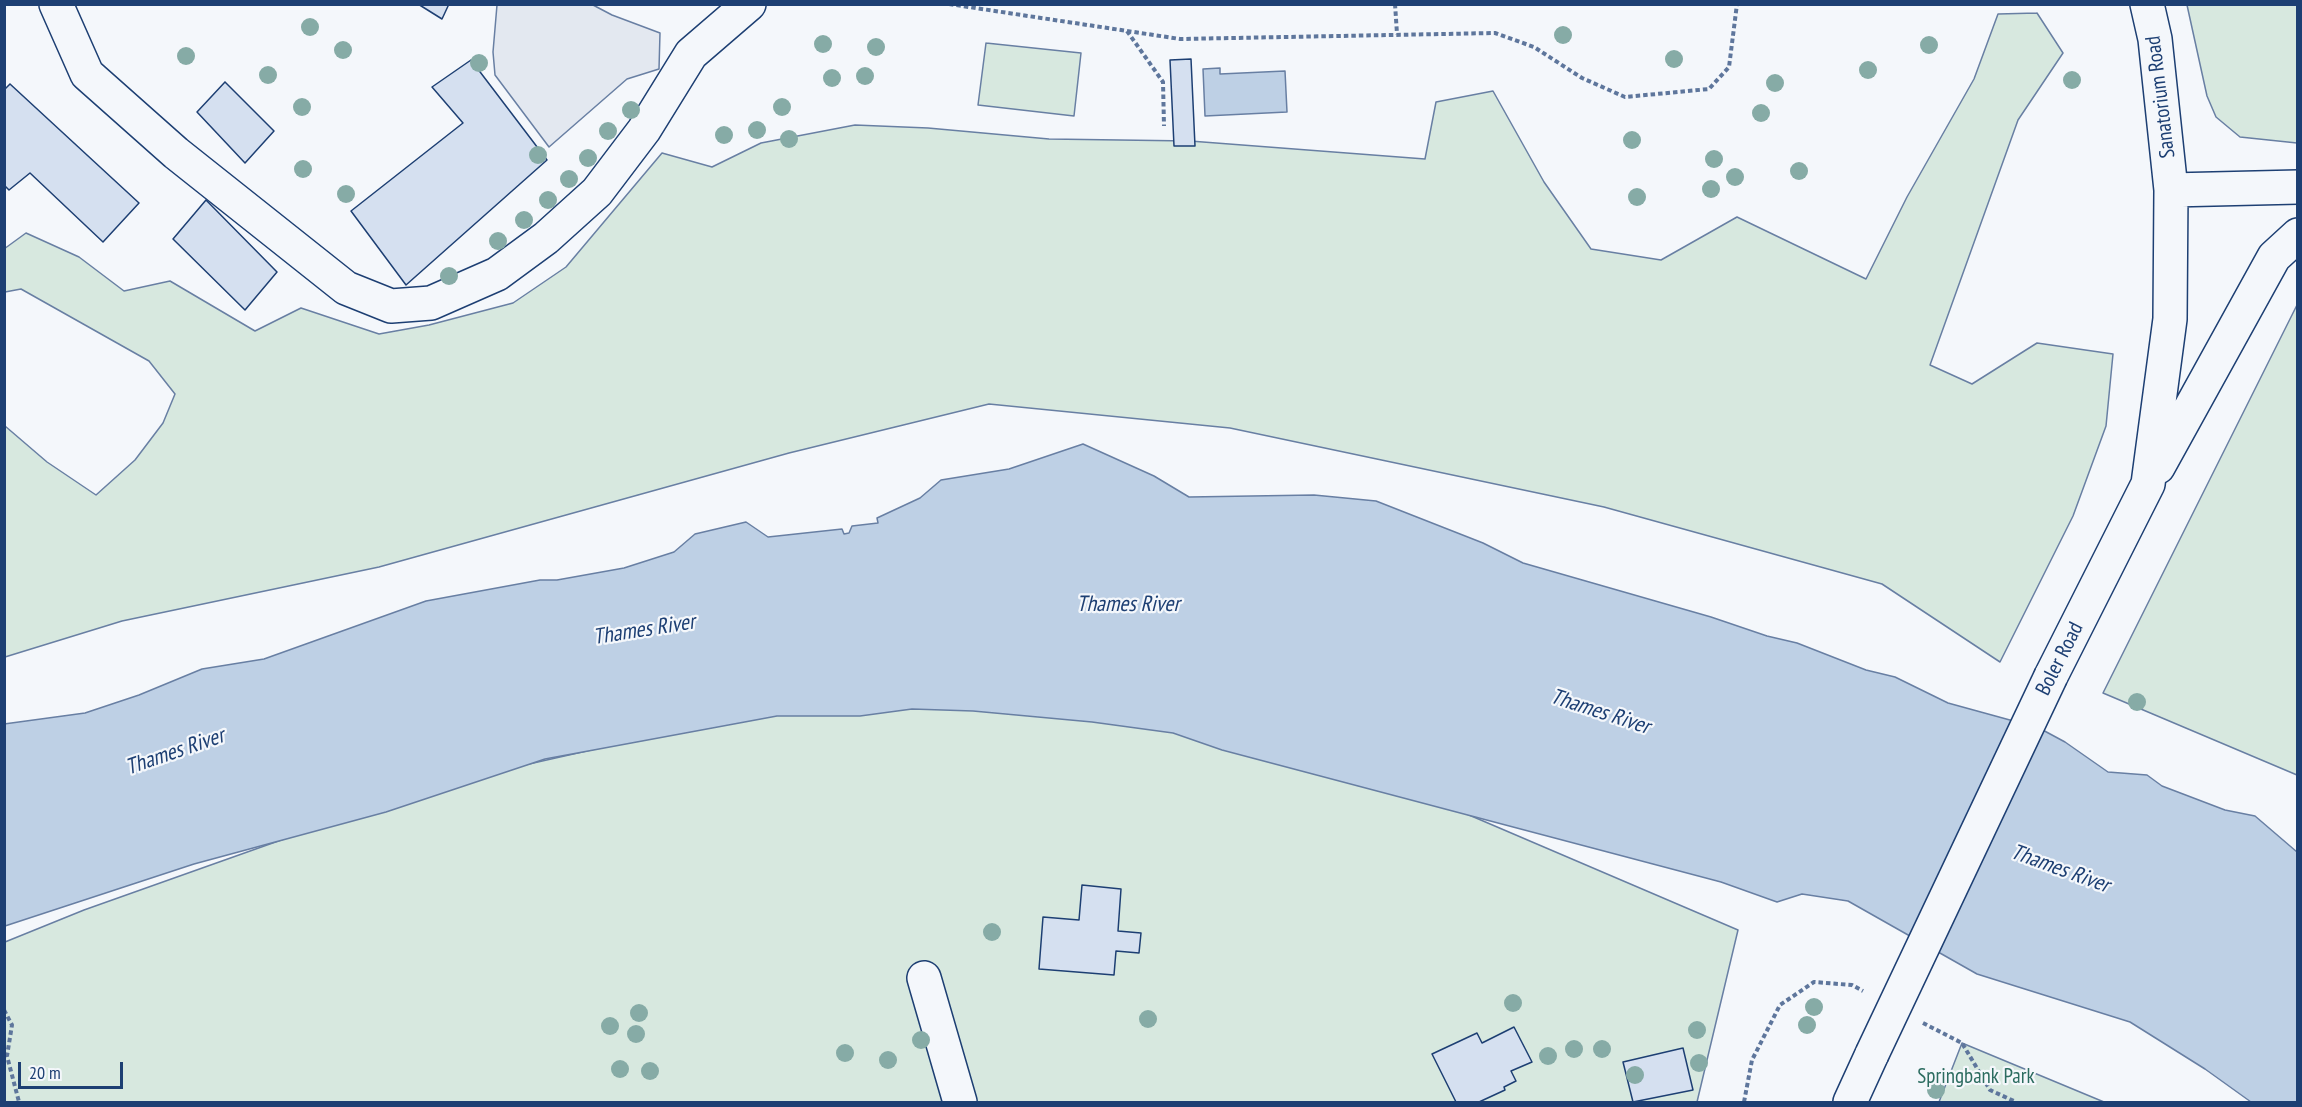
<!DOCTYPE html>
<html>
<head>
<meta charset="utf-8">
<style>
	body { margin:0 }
	#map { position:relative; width:2302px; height:1107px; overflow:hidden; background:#f4f7fb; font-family:"PT Sans Narrow",sans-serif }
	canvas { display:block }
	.frame { position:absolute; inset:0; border:6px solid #1d3f73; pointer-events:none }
	.scale { position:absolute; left:18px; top:1062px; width:105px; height:27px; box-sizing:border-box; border:3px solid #1d3f73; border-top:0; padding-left:8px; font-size:18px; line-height:21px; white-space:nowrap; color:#1d3f73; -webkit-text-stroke:4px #f4f7fb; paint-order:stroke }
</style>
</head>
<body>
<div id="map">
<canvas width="2302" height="1107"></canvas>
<div class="frame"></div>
<div class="scale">20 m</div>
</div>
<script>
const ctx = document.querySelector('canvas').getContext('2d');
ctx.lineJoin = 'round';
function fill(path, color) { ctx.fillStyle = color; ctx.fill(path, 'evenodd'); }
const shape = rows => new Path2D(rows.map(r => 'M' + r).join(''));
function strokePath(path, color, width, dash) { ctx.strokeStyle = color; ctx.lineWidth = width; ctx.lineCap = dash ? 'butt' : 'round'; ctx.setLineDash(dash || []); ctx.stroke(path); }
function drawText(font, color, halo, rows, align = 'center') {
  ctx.font = font + ' "PT Sans Narrow",sans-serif'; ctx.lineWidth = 4.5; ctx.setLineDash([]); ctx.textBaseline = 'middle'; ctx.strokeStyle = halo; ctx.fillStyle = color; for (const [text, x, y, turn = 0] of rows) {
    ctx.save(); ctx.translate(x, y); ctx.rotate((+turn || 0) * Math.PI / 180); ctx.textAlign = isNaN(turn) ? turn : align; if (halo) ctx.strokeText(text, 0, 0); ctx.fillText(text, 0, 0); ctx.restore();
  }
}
const green = shape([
	[2187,5,2297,5,2297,143,2240,137,2216,117,2207,96,2187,5],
	[2037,13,2063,53,2018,120,1930,365,1972,384,2037,343,2113,354,2106,426,2073,516,2000,662,1882,584,1604,507,1230,428,989,404,789,453,379,567,122,621,5,657,5,426,47,462,96,495,135,460,163,423,175,394,149,361,21,289,5,292,4,249,26,233,79,257,124,291,170,281,255,331,301,308,379,334,429,325,513,303,566,267,662,153,712,167,761,143,855,125,928,128,1049,139,1190,141,1425,159,1436,102,1493,91,1544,182,1591,249,1661,260,1737,217,1866,279,1907,197,1974,79,1998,14,2037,13],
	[986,43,1081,53,1074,116,978,105,986,43],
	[2297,305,2298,775,2297,775,2103,693,2297,305],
	[1091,676,1448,806,1738,930,1697,1102,5,1102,5,942,84,910,436,785,746,715,1091,676],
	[1962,1043,2104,1102,1939,1102,1962,1043]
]);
const parking = shape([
	[497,5,593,5,612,15,660,33,659,69,627,79,549,147,495,75,493,52,497,5]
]);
const water = shape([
	[1220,68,1220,74,1285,71,1287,112,1205,116,1203,69,1220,68],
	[1083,444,1154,476,1189,497,1314,495,1376,501,1483,543,1523,563,1711,617,1767,636,1797,643,1866,670,1895,677,1948,703,2039,728,2065,742,2108,772,2147,775,2162,786,2225,810,2255,816,2297,852,2297,1102,2251,1102,2205,1069,2130,1022,1977,974,1848,901,1802,894,1777,902,1721,882,1222,750,1173,733,1092,722,973,711,912,709,860,716,777,716,545,759,386,812,194,864,5,926,4,724,85,713,139,695,202,669,264,659,426,601,540,580,557,580,624,568,674,552,695,534,746,522,768,537,842,529,844,534,849,533,852,526,878,523,877,518,920,498,941,480,1009,469,1083,444]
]);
const building = shape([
	[418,4,449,4,442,19,418,4],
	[1191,59,1195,146,1174,146,1170,60,1191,59],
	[471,60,547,160,406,285,351,211,463,123,432,87,471,60],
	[225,82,274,131,245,163,197,112,225,82],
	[10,84,139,203,103,242,30,173,9,190,4,185,4,90,10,84],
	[206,200,277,272,245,310,173,239,206,200],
	[1082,885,1121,889,1118,931,1141,933,1139,953,1116,951,1114,975,1039,969,1043,917,1079,920,1082,885],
	[1514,1027,1532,1062,1511,1071,1516,1081,1504,1087,1505,1090,1479,1102,1456,1102,1432,1054,1477,1033,1482,1043,1514,1027],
	[1683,1048,1693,1090,1633,1102,1623,1062,1683,1048]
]);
const path = shape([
	[949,4,1180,39,1495,33,1534,47,1582,78,1625,97,1709,89,1729,67,1737,4],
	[1395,4,1397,34],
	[1127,31,1163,82,1164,126],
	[4,1010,12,1025,7,1056,19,1102],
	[1923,1023,1962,1043,1990,1090,2016,1102],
	[1744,1102,1752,1060,1780,1005,1814,982,1852,985,1863,991]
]);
const minor = shape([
	[56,4,87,74,176,153,346,288,391,306,431,303,497,274,546,238,597,192,644,130,691,54,749,4],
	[924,978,960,1102]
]);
const major = shape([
	[2171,190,2298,187],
	[2158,467,2274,257,2298,235],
	[2051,676,2148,484,2170,319,2171,190,2155,39,2147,4],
	[1850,1102,1872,1054]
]);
const majorBridge = shape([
	[1872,1054,2051,676]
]);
const trees = [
	[310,27],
	[1563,35],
	[823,44],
	[1929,45],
	[876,47],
	[343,50],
	[186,56],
	[1674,59],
	[479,63],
	[1868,70],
	[268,75],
	[865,76],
	[832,78],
	[2072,80],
	[1775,83],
	[302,107],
	[782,107],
	[631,110],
	[1761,113],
	[757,130],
	[608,131],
	[724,135],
	[789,139],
	[1632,140],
	[538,155],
	[588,158],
	[1714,159],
	[303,169],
	[1799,171],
	[1735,177],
	[569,179],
	[1711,189],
	[346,194],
	[1637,197],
	[548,200],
	[524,220],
	[498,241],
	[449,276],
	[2137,702],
	[992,932],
	[1513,1003],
	[1814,1007],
	[639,1013],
	[1148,1019],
	[1807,1025],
	[610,1026],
	[1697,1030],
	[636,1034],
	[921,1040],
	[1574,1049],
	[1602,1049],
	[845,1053],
	[1548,1056],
	[888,1060],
	[1699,1063],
	[620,1069],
	[650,1071],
	[1635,1075],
	[1936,1090]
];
const streetNames = [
	["Sanatorium Road",2161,97,-97],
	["Boler Road",2060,659,-63]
];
const parkNames = [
	["Springbank Park",1976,1077]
];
const waterNames = [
	["Thames River",1128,605],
	["Thames River",644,630,-9],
	["Thames River",1600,712,18],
	["Thames River",175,752,-19],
	["Thames River",2060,869,20]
];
fill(green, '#d7e8df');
strokePath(green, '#687fa3', 1.5);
fill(parking, '#e3e8f0');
strokePath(parking, '#687fa3', 1.5);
fill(water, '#bed0e5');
strokePath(water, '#687fa3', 1.5);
fill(building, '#d5e0f0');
strokePath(building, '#1d3f73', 1.5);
strokePath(minor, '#1d3f73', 36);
strokePath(major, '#1d3f73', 36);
strokePath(path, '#5e769c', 4, [4.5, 3]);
strokePath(minor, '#f4f7fb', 33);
strokePath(major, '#f4f7fb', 33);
strokePath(majorBridge, '#1d3f73', 36, []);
strokePath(majorBridge, '#f4f7fb', 33);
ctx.fillStyle = '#86aba6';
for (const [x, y] of trees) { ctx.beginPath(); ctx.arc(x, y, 9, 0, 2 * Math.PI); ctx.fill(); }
drawText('21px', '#1d3f73', '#f4f7fb', streetNames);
drawText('21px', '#2c6c60', '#f4f7fb', parkNames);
drawText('italic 22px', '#1d3f73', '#f4f7fb', waterNames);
</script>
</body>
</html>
